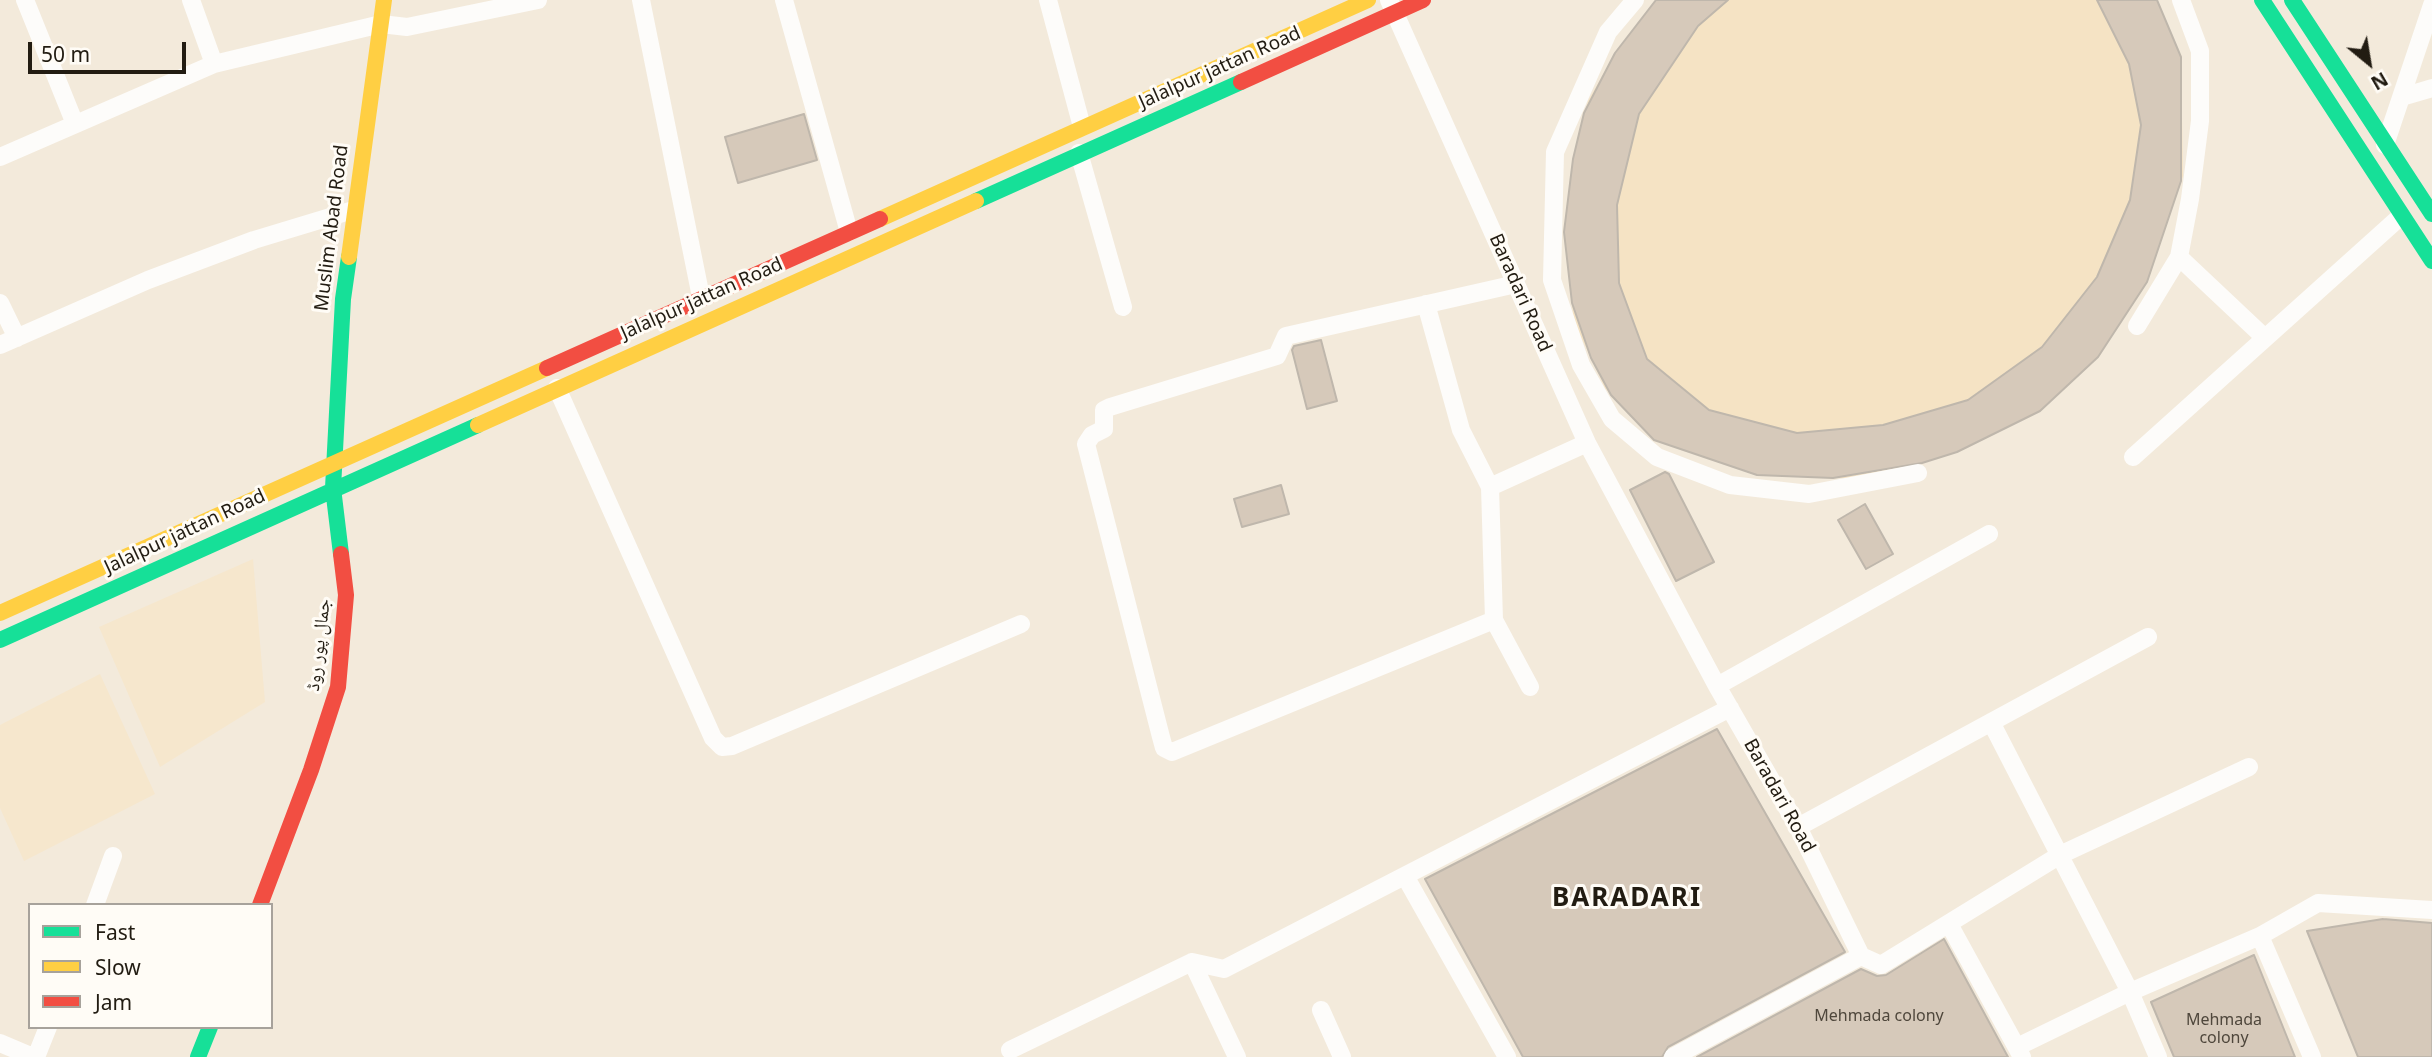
<!DOCTYPE html>
<html>
<head>
<meta charset="utf-8">
<style>
	body { margin:0 }
	#map { position:relative; width:2432px; height:1057px; overflow:hidden; background:#f3eadb; font-family:"Noto Sans",sans-serif }
	canvas { display:block }
	.legend { position:absolute; left:28px; top:903px; width:245px; height:126px; box-sizing:border-box; background:#fffcf6; border:2px solid #a7a29b; margin:0; padding:9px 12px; list-style:none; font-size:21px; color:#221c12 }
	.legend li { display:flex; align-items:center; gap:14px; height:35px }
	.legend b { width:35px; border:2px solid #a7a29b }
	.north { position:absolute; left:2334px; top:28px; width:70px; height:70px; -webkit-text-stroke:5px #fffcf6; paint-order:stroke; rotate:150deg; font-size:19px; font-weight:700; line-height:28px; text-align:center; color:#221c12 }
	.north::after { content:''; display:block; margin:auto; width:24px; height:32px; background:#221c12; clip-path:polygon(50% 0,100% 100%,50% 72%,0 100%) }
	.scale { position:absolute; left:28px; top:42px; width:158px; height:32px; box-sizing:border-box; border:4px solid #221c12; border-top:0; padding-left:9px; font-size:21px; line-height:24px; white-space:nowrap; color:#221c12; -webkit-text-stroke:5px #fffcf6; paint-order:stroke }
</style>
</head>
<body>
<div id="map">
<canvas width="2432" height="1057"></canvas>
<ul class="legend">
<li><b style="height:9px;background:#16e098"></b>Fast</li>
<li><b style="height:9px;background:#ffcf43"></b>Slow</li>
<li><b style="height:9px;background:#f24e42"></b>Jam</li>
</ul>
<div class="north">N</div>
<div class="scale">50 m</div>
</div>
<script>
const ctx = document.querySelector('canvas').getContext('2d');
ctx.lineJoin = 'round';
function fill(path, color) { ctx.fillStyle = color; ctx.fill(path, 'evenodd'); }
const shape = rows => new Path2D(rows.map(r => 'M' + r).join(''));
function strokePath(path, color, width, dash) { ctx.strokeStyle = color; ctx.lineWidth = width; ctx.lineCap = dash ? 'butt' : 'round'; ctx.setLineDash(dash || []); ctx.stroke(path); }
function drawText(font, color, halo, rows, align = 'center') {
  ctx.font = font + ' "Noto Sans","Noto Naskh Arabic",sans-serif'; ctx.lineWidth = 6; ctx.setLineDash([]); ctx.textBaseline = 'middle'; ctx.strokeStyle = halo; ctx.fillStyle = color; for (const [text, x, y, turn = 0] of rows) {
    ctx.save(); ctx.translate(x, y); ctx.rotate((+turn || 0) * Math.PI / 180); ctx.textAlign = isNaN(turn) ? turn : align; if (halo) ctx.strokeText(text, 0, 0); ctx.fillText(text, 0, 0); ctx.restore();
  }
}
const built = shape([
	[253,559,265,702,160,767,99,627],
	[100,674,155,794,24,861,0,808,0,725]
]);
const green = shape([
	[1656,0,2157,0,2181,57,2183,176,2147,282,2098,357,2040,411,1957,452,1866,479,1757,475,1654,440,1605,388,1574,322,1564,230,1573,159,1588,101,1615,53]
]);
const building = shape([
	[1656,0,1728,0,1698,26,1639,114,1617,205,1619,283,1647,359,1709,410,1797,433,1883,425,1968,400,2042,347,2097,277,2130,200,2141,125,2129,64,2097,0,2157,0,2181,57,2181,181,2147,282,2098,357,2040,411,1957,452,1922,463,1833,478,1757,475,1654,440,1611,395,1591,358,1572,303,1564,232,1573,159,1584,113,1615,53,1656,0],
	[804,114,817,160,738,183,725,137,804,114],
	[1321,340,1337,401,1307,409,1292,350,1294,346,1321,340],
	[1665,472,1669,474,1714,562,1676,581,1630,490,1665,472],
	[1281,485,1289,514,1242,527,1234,499,1281,485],
	[1865,504,1893,554,1866,569,1838,520,1865,504],
	[1717,729,1845,952,1668,1047,1662,1057,1523,1057,1425,879,1717,729],
	[2383,919,2432,923,2432,1057,2358,1057,2307,931,2383,919],
	[1944,939,2008,1057,1697,1057,1861,969,1877,976,1886,975,1944,939],
	[2254,955,2295,1057,2174,1057,2151,1002,2254,955]
]);
const street = shape([
	[25,0,75,124],
	[641,0,701,297],
	[784,0,849,232],
	[1048,0,1082,127],
	[1389,0,1587,443,1717,686,1798,827,1861,956,1881,965,2060,855,2249,767],
	[1635,0,1608,32,1555,152,1552,280,1581,365,1612,419,1657,457,1730,485,1809,494,1918,473],
	[214,64,381,24,407,27,538,0],
	[2402,97,2432,88],
	[2385,145,2432,5],
	[1079,153,1123,307],
	[0,157,214,64,191,0],
	[2179,257,2265,338],
	[0,303,17,338],
	[1426,304,1461,430,1490,487],
	[2137,326,2179,257,2190,199,2200,121,2200,51,2181,0],
	[0,345,148,280,254,240,353,210],
	[557,388,713,738,722,747,732,746,1021,624],
	[2133,457,2401,216],
	[1494,620,1172,752,1164,748,1161,737,1086,444,1092,435,1104,429,1104,410,1110,407,1277,356,1286,336,1516,284],
	[1717,686,1989,534],
	[1530,687,1494,620,1490,487,1587,443],
	[1991,722,2130,992,2158,1057],
	[1798,827,2148,637],
	[1405,876,1507,1057],
	[95,905,113,856],
	[1949,924,2022,1057],
	[2260,936,2312,1057],
	[1192,962,1237,1057],
	[1321,1010,1342,1057],
	[0,1043,33,1057],
	[2017,1047,2130,992,2260,936,2318,903,2432,910],
	[1010,1050,1192,962,1224,969,1730,708],
	[36,1057,48,1027],
	[1673,1057,1861,956]
]);
const fast = shape([
	[2262,0,2432,261],
	[2292,0,2432,214],
	[976,201,1241,82],
	[341,554,333,488,343,299,349,257],
	[0,640,478,425],
	[198,1057,210,1027]
]);
const slow = shape([
	[880,219,1368,0],
	[349,257,384,0],
	[478,425,976,201],
	[0,613,547,368]
]);
const jam = shape([
	[1241,82,1423,0],
	[547,368,880,219],
	[260,905,311,770,338,687,346,595,341,554]
]);
const numberNames = [
	["Mehmada colony",1879,1016],
	["Mehmada",2224,1020],
	["colony",2224,1038]
];
const streetNames = [
	["Jalalpur jattan Road",1220,68,-24],
	["Muslim Abad Road",332,228,-83],
	["Baradari Road",1520,293,66],
	["Jalalpur jattan Road",702,299,-24],
	["Jalalpur jattan Road",185,532,-25],
	["جمال پور روڈ",319,645,-83],
	["Baradari Road",1779,796,61]
];
const districtNames = [
	["BARADARI",1627,899]
];
fill(built, '#f6e7cd');
fill(green, '#f5e3c4');
fill(building, '#d6c9ba');
strokePath(building, '#bfb7ac', 2);
strokePath(street, '#fdfcfa', 18);
strokePath(fast, '#16e098', 16);
strokePath(slow, '#ffcf43', 16);
strokePath(jam, '#f24e42', 16);
drawText('16px', '#4f473c', null, numberNames);
drawText('19px', '#221c12', '#fffcf6', streetNames);
ctx.letterSpacing = '2px';
drawText('bold 26px', '#221c12', '#fffcf6', districtNames);
ctx.letterSpacing = '0px';
</script>
</body>
</html>
